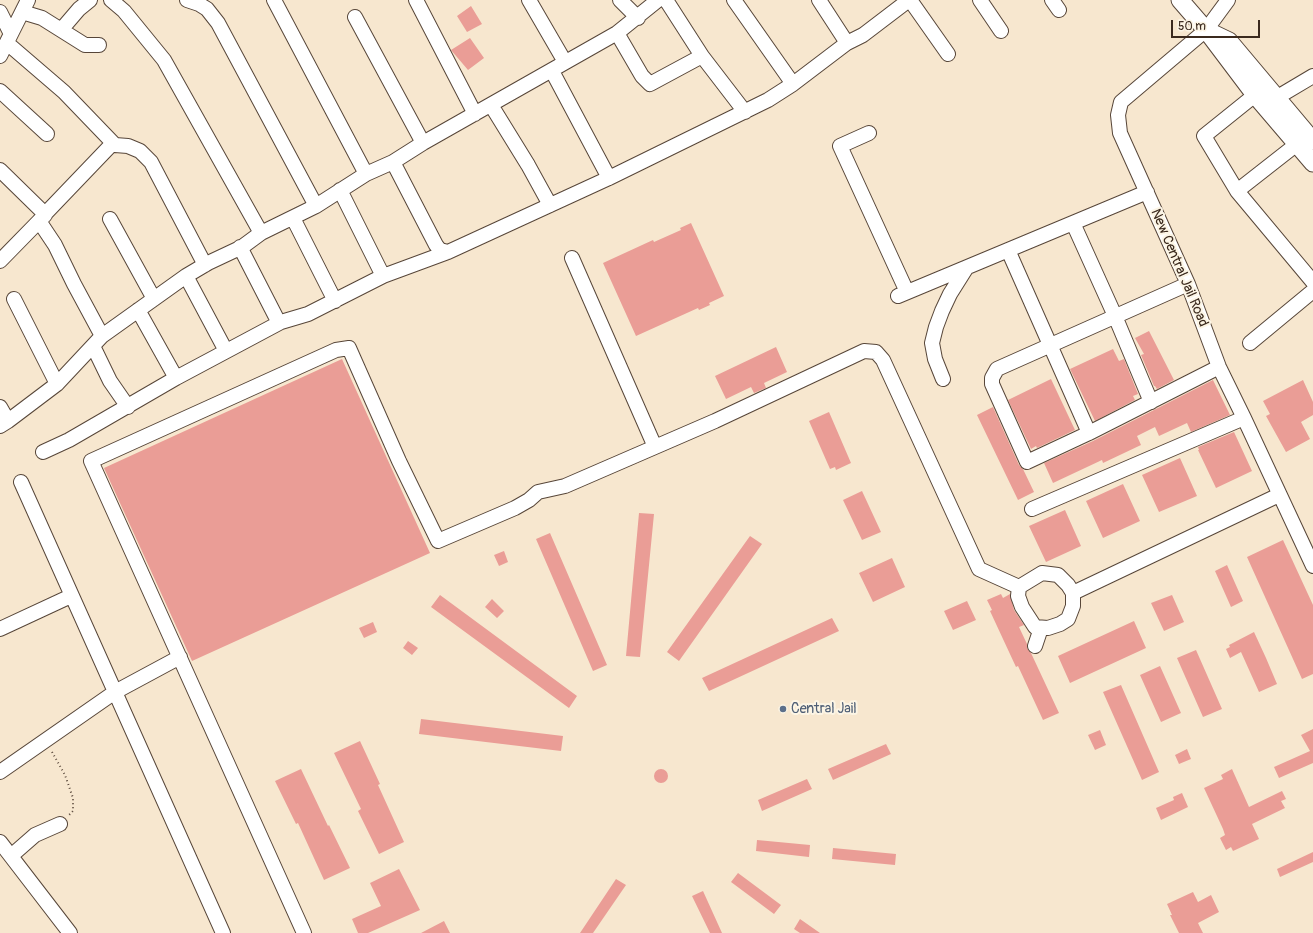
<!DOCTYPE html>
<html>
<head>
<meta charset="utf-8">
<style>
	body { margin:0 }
	#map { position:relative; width:1313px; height:933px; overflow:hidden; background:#f7e7cf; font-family:Pangolin,sans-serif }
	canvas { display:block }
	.scale { position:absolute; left:1171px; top:20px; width:89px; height:18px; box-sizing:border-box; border:2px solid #3b2a1e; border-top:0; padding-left:5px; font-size:12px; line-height:14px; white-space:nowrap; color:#3b2a1e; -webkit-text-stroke:3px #fcf5e5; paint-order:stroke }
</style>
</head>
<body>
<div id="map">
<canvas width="1313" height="933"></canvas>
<div class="scale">50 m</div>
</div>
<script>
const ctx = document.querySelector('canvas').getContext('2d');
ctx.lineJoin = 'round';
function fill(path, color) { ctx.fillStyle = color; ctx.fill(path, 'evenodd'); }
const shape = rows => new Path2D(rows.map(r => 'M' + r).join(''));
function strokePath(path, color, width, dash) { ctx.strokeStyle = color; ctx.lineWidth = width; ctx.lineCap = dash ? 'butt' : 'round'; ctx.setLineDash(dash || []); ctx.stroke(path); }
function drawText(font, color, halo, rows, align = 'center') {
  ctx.font = font + ' Pangolin,sans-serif'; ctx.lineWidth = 4; ctx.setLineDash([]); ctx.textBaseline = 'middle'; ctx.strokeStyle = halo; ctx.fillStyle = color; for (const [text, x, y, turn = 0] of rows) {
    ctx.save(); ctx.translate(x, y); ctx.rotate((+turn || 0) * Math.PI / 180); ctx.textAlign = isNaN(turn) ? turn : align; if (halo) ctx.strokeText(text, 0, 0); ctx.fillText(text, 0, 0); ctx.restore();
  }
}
const building = shape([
	[471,6,482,24,467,32,457,16],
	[470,38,484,58,468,70,451,50],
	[691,223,724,296,709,303,710,305,699,310,698,308,636,336,603,263,653,240,654,242,681,230,680,228],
	[1149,331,1174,380,1157,389,1155,386,1154,386,1141,355,1144,354,1135,338],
	[776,347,787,372,764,383,766,388,754,393,751,387,726,399,715,376],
	[1113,349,1119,361,1124,359,1138,394,1133,396,1135,400,1095,421,1070,369],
	[342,359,430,553,192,661,104,468],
	[1051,379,1075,430,1037,448,1036,446,1031,449,1008,400],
	[1213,380,1230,415,1191,432,1187,423,1159,436,1155,427,1137,436,1141,445,1103,463,1102,460,1053,483,1044,463,1093,441],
	[1303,380,1313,402,1313,415,1301,422,1310,439,1286,452,1266,416,1270,414,1263,401],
	[993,407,1019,465,1023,469,1034,492,1018,500,977,415],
	[829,412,851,463,836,470,835,467,830,469,809,421],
	[1234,432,1252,471,1216,488,1198,450,1199,450,1198,447],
	[1180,458,1197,496,1159,512,1142,475],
	[1123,484,1140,521,1103,538,1086,501],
	[862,491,881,532,862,540,843,500],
	[1065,510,1081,546,1046,562,1029,526],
	[639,513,654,514,640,657,626,656],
	[550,533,607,665,593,671,536,539],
	[750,536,762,544,679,661,667,652],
	[1283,540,1313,605,1313,674,1302,679,1247,557],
	[504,551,508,562,499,566,494,555],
	[892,558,905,587,873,602,859,573],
	[1227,565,1243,601,1231,607,1215,571],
	[1001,594,1003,598,1010,594,1014,610,1024,625,1019,627,1027,644,1027,648,1031,653,1059,713,1043,720,1018,666,1016,667,990,611,992,610,987,600],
	[440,595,577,696,569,708,431,607],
	[1172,595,1184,622,1164,631,1151,603],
	[492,599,504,611,497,618,485,607],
	[967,601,976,620,953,630,944,611],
	[832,618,839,631,709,691,702,678],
	[1134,621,1146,648,1070,683,1058,656],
	[373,622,377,632,364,638,359,628],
	[1254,632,1266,658,1277,684,1259,692,1241,652,1230,658,1226,649,1230,647,1229,645],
	[408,641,418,648,412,655,403,648],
	[1196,650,1222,709,1203,717,1177,658],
	[1160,666,1181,713,1161,722,1140,675],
	[1121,685,1159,772,1142,780,1103,692],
	[421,719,563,736,561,751,419,734],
	[1313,729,1313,763,1279,778,1274,767,1310,751,1301,735],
	[1100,730,1106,745,1095,750,1088,735],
	[360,741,380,784,378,785,404,842,379,854,358,811,361,809,334,753],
	[886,744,891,754,833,780,828,769],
	[1187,749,1191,759,1179,764,1175,755],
	'654 776a7 7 0 1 1 14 0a7 7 0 1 1-14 0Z',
	[301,769,328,826,329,825,350,868,324,880,298,823,296,824,275,781],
	[1232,769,1249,807,1282,791,1286,799,1281,801,1285,808,1252,824,1259,839,1233,851,1231,847,1226,850,1220,838,1225,835,1223,829,1204,788,1223,779,1221,775],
	[807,779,812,789,762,811,758,800],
	[1182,793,1188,807,1161,820,1156,808,1174,800,1173,797],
	[757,840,810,845,809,857,756,851],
	[833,848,896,854,895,865,832,859],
	[1313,852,1313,862,1280,877,1277,869],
	[399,869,420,910,368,933,358,933,352,919,381,906,370,883],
	[738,873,781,905,774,914,731,882],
	[616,879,626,885,593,933,580,933],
	[703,891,722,933,710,933,692,896],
	[1193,892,1198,902,1211,895,1219,912,1198,923,1203,933,1179,933,1170,915,1172,915,1167,904],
	[800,919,820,933,800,933,794,929],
	[444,921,450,933,421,933]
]);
const path = shape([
	[52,752,65,775,73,798,73,811,69,815]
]);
const minor = shape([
	[111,0,124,11,164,60,261,233],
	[187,0,199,4,207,9,218,23,316,206],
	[274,0,366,174],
	[416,0,475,114],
	[529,0,565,62],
	[620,0,638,18],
	[666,0,702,56,745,112],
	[734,0,793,84],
	[819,0,847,43],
	[910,0,948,54],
	[980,0,1001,31],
	[1052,0,1059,10],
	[1228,0,1206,30,1121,102,1118,115,1120,133,1188,284,1219,367,1244,418,1313,566],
	[0,12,11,34],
	[22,12,42,18,85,45,99,45],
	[355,17,423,143],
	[61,30,79,9,90,0],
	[617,33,642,76,650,84,702,56],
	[7,43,64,92,115,145,128,146,140,151,151,162,205,265],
	[0,56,28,0],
	[552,71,609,178],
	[0,91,47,134],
	[1255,95,1204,136,1237,191,1313,282],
	[1276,98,1313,76],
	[491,105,528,165,550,205],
	[869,133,840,146,907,292],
	[393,162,436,245,440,250,448,252],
	[0,170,45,214,113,143],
	[340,190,383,276],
	[1237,191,1297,144],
	[293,218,335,301],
	[110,219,154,299],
	[39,221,55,245,74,284,102,336],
	[1073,223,1115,316,1151,402],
	[240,247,279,323],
	[1008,250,1089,433],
	[572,258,655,447],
	[0,261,45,215],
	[186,276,226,351],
	[1188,284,997,369,992,378,992,384,1027,462,1089,433,1219,367],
	[898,296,1147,192],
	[14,299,57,384],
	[138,310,176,378],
	[1250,343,1313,291],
	[93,346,110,381,128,407],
	[943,379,935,359,932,343,936,327,942,311,950,294,967,267],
	[0,407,8,421],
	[0,426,8,421,57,384,102,336,186,276,208,263,242,247,261,233,316,206,366,174,393,162,423,143,617,33,658,0],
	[43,452,69,440,176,378,281,322,308,314,383,276,448,252,609,178,768,100,793,84,847,43,863,35,909,0],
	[21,482,223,933],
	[1032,509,1244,418],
	[1073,593,1279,495],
	[0,629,71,596],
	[1035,646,1041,628],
	[0,772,115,692,180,657],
	[0,842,70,933],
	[11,856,35,835,60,824],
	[304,933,91,461,336,350,349,348,399,461,438,541,515,508,529,500,538,492,565,486,715,421,864,351,876,352,883,360,979,569,1019,587,1042,573,1058,575,1068,585,1073,593,1073,606,1068,619,1060,624,1048,628,1035,627,1022,607,1018,596,1019,587]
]);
const tertiary = shape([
	[1180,0,1206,30,1255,95,1313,163],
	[1206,30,1229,41,1313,141]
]);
const markers = [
	[783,709,4,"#5c6f8a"]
];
const streetNames = [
	["New Central Jail Road",1179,268,67]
];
const serviceNames = [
	["Central Jail",791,709]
];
fill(building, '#ea9d96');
strokePath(minor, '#574639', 16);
strokePath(tertiary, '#574639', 19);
strokePath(path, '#574639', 2, [1, 3]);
strokePath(minor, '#fff', 14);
strokePath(tertiary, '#fff', 17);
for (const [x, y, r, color] of markers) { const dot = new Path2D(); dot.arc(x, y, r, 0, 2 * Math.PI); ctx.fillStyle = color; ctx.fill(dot); strokePath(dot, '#fcf5e5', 1.5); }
drawText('14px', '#3b2a1e', '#fcf5e5', streetNames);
drawText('14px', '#4e5e75', '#fcf5e5', serviceNames, 'left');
</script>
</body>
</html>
